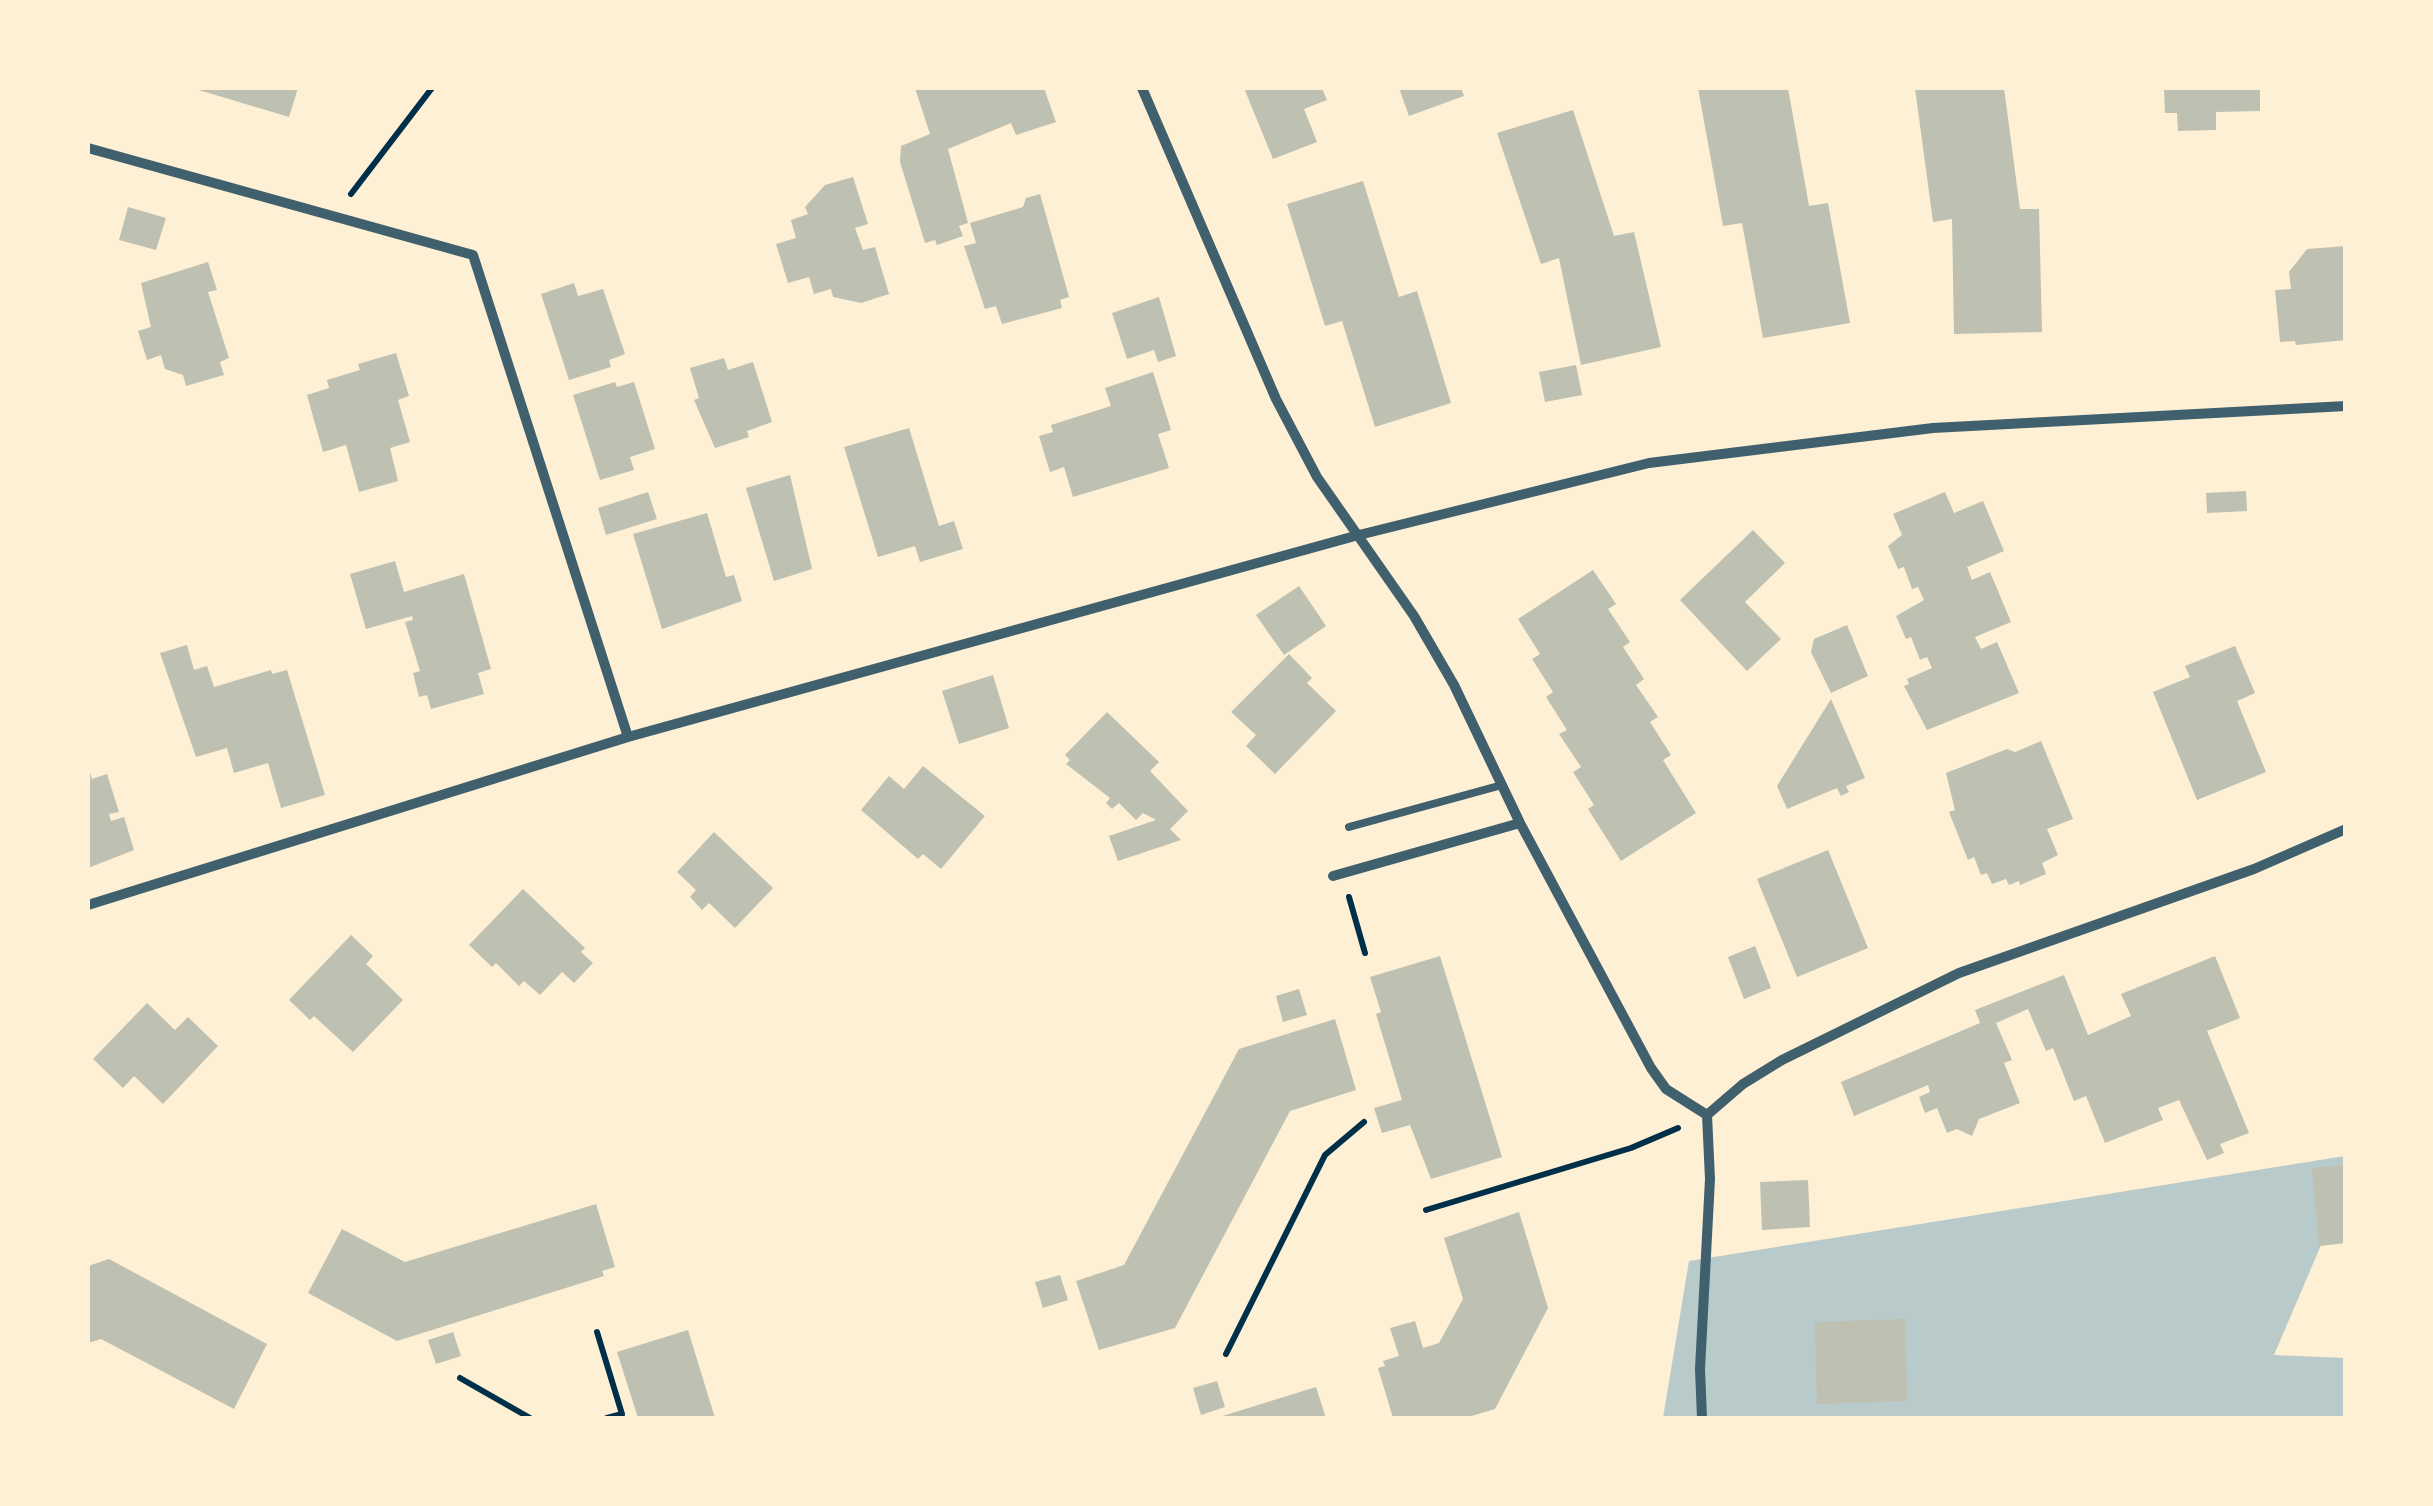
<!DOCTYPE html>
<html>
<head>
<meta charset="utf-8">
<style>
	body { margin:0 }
	#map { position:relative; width:2433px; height:1506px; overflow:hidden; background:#fdf0d5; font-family:Barlow,sans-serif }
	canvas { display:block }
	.frame { position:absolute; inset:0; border:90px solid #fdf0d5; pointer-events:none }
</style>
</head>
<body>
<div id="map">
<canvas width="2433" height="1506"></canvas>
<div class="frame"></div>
</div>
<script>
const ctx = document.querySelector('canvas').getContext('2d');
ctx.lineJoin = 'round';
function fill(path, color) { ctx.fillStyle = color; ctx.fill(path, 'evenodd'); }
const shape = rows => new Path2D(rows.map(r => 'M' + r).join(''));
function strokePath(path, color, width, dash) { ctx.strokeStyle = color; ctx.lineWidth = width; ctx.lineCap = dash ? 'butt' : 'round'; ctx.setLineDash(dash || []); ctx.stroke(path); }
const green = shape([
	[2345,1156,2345,1189,2274,1355,2345,1358,2345,1418,1663,1418,1689,1261]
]);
const building = shape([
	[192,88,298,88,289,117],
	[915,88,1044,88,1056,122,1016,135,1011,123,948,149,968,223,959,226,963,236,937,245,935,240,925,243,900,162,901,146,930,134],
	[1244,88,1322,88,1327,100,1304,109,1317,142,1273,159],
	[1399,88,1461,88,1464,96,1409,116],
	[1698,88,1788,88,1809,206,1828,203,1850,323,1763,338,1742,223,1723,226],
	[1915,88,2004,88,2020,209,2039,209,2042,332,1954,334,1952,219,1933,222],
	[2164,88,2260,88,2260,111,2216,112,2216,130,2178,131,2177,113,2165,113],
	[1573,110,1614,236,1634,232,1661,347,1581,365,1559,258,1541,264,1497,133],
	[853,177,868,224,855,228,863,250,875,247,889,294,861,303,833,297,831,289,814,294,809,277,788,283,776,244,796,238,791,220,808,214,805,207,825,185],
	[1363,181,1399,297,1417,291,1451,403,1375,427,1342,321,1325,326,1287,204],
	[1040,194,1069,297,1060,300,1062,308,1002,324,996,306,985,309,964,246,976,243,970,223,1023,207,1026,198],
	[128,207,166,218,156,250,119,240],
	[2346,246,2346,340,2296,345,2295,341,2280,342,2275,290,2291,289,2289,272,2307,249],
	[208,262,217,290,208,292,229,358,220,362,224,375,186,386,183,375,165,369,161,355,147,360,138,331,151,327,141,283],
	[574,283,578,296,603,289,625,354,609,360,611,367,569,380,541,294],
	[1159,297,1176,356,1158,362,1154,350,1127,359,1112,313],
	[396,353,409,396,398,400,410,442,390,448,398,481,359,492,346,445,323,452,307,395,329,388,327,380,360,370,358,364],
	[724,358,728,370,753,362,772,422,747,431,749,437,715,448,694,400,699,398,690,368],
	[1576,365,1582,395,1545,402,1539,372],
	[1153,372,1171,430,1158,434,1169,468,1073,497,1064,467,1050,472,1039,436,1053,432,1051,425,1111,406,1105,388],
	[615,382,617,387,634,382,655,449,630,457,634,470,600,480,573,395],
	[909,428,939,526,954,521,963,549,920,562,915,546,878,557,844,447],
	[790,475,812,569,774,581,746,488],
	[2246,491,2247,511,2207,513,2206,493],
	[648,492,657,519,606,535,598,508],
	[1945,492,1954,513,1983,501,2004,551,1967,567,1972,580,1990,572,2011,622,1975,637,1981,649,1997,642,2019,693,1927,730,1904,686,1909,684,1907,679,1932,668,1927,657,1920,660,1911,637,1906,639,1896,616,1924,600,1918,587,1912,589,1904,567,1898,569,1888,546,1902,535,1893,514],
	[707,513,726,577,734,575,742,601,662,629,633,534],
	[1753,530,1785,563,1745,602,1781,639,1747,671,1680,600],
	[395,561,404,592,464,574,491,669,478,673,484,694,431,709,427,695,419,697,413,673,420,671,405,622,413,620,412,616,366,629,350,574],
	[1593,570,1616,604,1608,609,1630,642,1623,647,1644,679,1636,685,1658,717,1650,722,1671,755,1663,760,1696,813,1621,861,1588,809,1594,805,1573,772,1581,767,1559,734,1567,730,1546,697,1553,692,1532,659,1540,654,1518,619],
	[1299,586,1326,626,1284,655,1256,615],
	[1847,625,1868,676,1831,693,1811,652,1814,639],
	[187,645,194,670,207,666,214,687,271,670,272,674,287,670,325,795,281,808,268,763,234,773,227,748,196,757,160,653],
	[2235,646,2255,693,2237,701,2266,772,2197,800,2153,692,2190,677,2185,666],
	[1289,654,1312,678,1307,683,1336,711,1275,774,1246,746,1256,735,1231,712],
	[993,675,1009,728,959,744,942,691],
	[1831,699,1865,778,1846,786,1849,792,1841,796,1837,788,1787,809,1777,786],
	[1107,712,1159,762,1150,771,1188,811,1170,829,1181,840,1118,861,1109,836,1156,820,1143,813,1136,820,1119,803,1112,809,1106,803,1110,798,1066,764,1070,760,1065,755],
	[2041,741,2073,819,2047,829,2058,855,2042,863,2046,874,2020,885,2019,881,2009,885,2006,879,1992,884,1987,873,1981,875,1974,857,1968,860,1949,812,1955,810,1946,773,2007,749,2015,752],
	[88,766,92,779,107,774,119,812,109,814,111,821,124,817,134,850,88,868],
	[923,766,985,816,941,869,923,854,918,859,861,810,889,776,904,789],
	[714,832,773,888,735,928,709,903,702,910,690,897,696,890,677,872],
	[1828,850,1868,948,1797,977,1757,879],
	[523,889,585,948,581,952,593,963,574,983,562,972,540,995,524,981,519,986,496,963,492,967,469,945],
	[351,935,373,956,366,964,403,1000,353,1052,314,1016,310,1020,289,1000],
	[1755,946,1771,988,1744,999,1728,957],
	[1440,956,1502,1157,1431,1179,1410,1125,1382,1133,1374,1108,1402,1100,1376,1014,1381,1012,1370,977],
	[2215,956,2240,1018,2207,1031,2249,1133,2220,1144,2224,1153,2207,1160,2179,1100,2158,1108,2163,1120,2105,1143,2086,1096,2074,1101,2053,1048,2046,1051,2028,1009,1996,1023,2012,1060,2004,1063,2020,1103,1979,1119,1972,1136,1957,1129,1947,1133,1937,1108,1925,1113,1919,1097,1930,1092,1928,1085,1854,1116,1841,1082,1980,1023,1975,1010,2064,975,2088,1035,2131,1016,2121,994],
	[1299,989,1307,1015,1283,1022,1276,996],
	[147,1003,175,1030,188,1017,218,1046,163,1104,134,1076,123,1088,93,1059],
	[1335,1019,1356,1090,1290,1111,1175,1328,1099,1350,1076,1281,1124,1265,1239,1049],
	[2346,1165,2346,1243,2319,1246,2312,1168],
	[1808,1180,1810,1227,1762,1230,1760,1182],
	[596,1204,615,1267,602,1271,604,1276,397,1341,308,1293,342,1229,405,1262],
	[1519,1212,1548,1308,1495,1409,1465,1418,1393,1418,1378,1368,1385,1366,1383,1361,1399,1356,1390,1328,1415,1321,1423,1348,1439,1343,1463,1299,1444,1238],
	[109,1259,267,1344,234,1409,101,1339,88,1343,88,1266],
	[1060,1275,1068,1300,1043,1308,1035,1282],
	[1905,1319,1907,1401,1817,1404,1815,1322],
	[688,1330,715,1418,638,1418,617,1352],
	[453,1332,461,1356,436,1364,428,1340],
	[1217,1381,1225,1407,1201,1415,1193,1388],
	[1316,1387,1326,1418,1216,1418]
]);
const path = shape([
	[351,194,432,88],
	[1349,897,1365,953],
	[1426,1210,1631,1148,1678,1128],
	[597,1332,622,1414,607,1418],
	[1226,1354,1325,1155,1364,1122],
	[460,1378,530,1418]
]);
const service = shape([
	[1349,827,1502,785]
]);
const minor = shape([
	[1142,88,1276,399,1317,477,1414,616,1454,685,1520,823,1651,1068,1666,1089,1707,1115],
	[88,148,473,255,628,737],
	[1333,876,1520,823],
	[88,905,628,737,1355,536,1649,463,1933,428,2346,406],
	[1702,1418,1700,1369,1710,1179,1707,1115,1743,1084,1782,1060,1959,973,2254,869,2346,829]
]);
fill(green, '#b9caca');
fill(building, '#bec0b2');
strokePath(path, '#003049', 6);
strokePath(service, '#3f606c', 8);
strokePath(minor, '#3f606c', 10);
</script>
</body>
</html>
